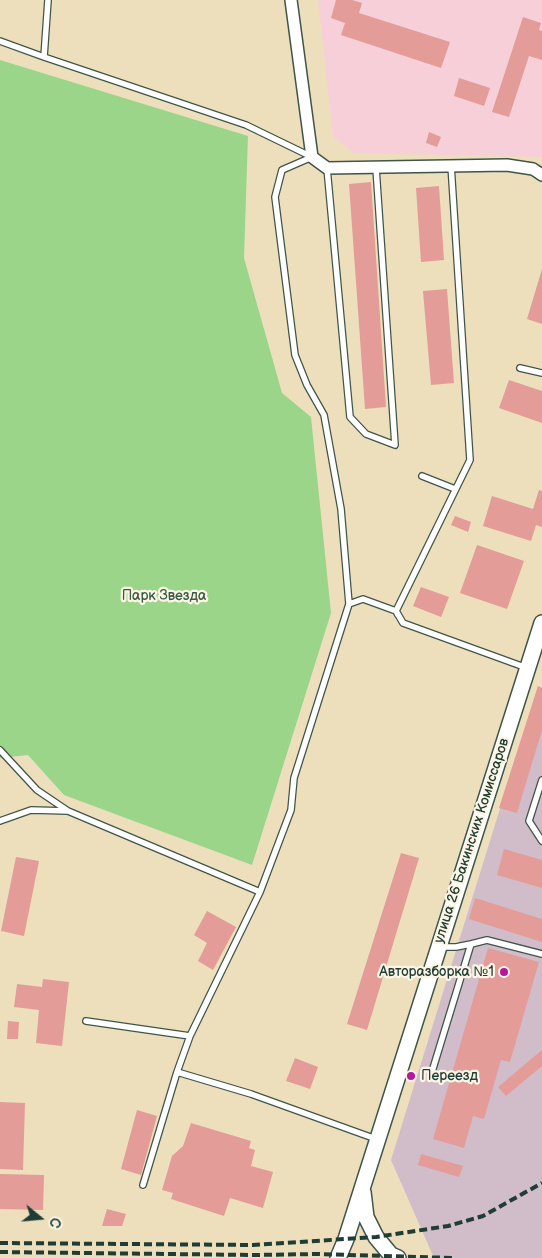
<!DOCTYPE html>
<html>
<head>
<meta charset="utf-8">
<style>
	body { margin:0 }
	#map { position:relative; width:542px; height:1258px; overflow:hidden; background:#eddfbc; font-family:"Balsamiq Sans",sans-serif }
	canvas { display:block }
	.north { position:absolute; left:15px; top:1193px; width:50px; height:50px; -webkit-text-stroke:4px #fcf5e5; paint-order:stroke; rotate:107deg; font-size:14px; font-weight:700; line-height:20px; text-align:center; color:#1f3d34 }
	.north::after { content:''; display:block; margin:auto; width:18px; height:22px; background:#1f3d34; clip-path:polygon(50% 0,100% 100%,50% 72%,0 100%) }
</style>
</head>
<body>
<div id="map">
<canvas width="542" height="1258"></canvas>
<div class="north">С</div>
</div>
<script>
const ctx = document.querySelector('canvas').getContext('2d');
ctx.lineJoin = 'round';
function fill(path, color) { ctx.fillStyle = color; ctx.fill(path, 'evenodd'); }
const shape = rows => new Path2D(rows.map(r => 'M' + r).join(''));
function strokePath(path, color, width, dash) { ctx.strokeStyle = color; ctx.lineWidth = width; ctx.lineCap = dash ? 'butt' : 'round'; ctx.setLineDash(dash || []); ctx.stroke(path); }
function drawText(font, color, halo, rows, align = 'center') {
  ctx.font = font + ' "Balsamiq Sans",sans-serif'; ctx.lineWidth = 4.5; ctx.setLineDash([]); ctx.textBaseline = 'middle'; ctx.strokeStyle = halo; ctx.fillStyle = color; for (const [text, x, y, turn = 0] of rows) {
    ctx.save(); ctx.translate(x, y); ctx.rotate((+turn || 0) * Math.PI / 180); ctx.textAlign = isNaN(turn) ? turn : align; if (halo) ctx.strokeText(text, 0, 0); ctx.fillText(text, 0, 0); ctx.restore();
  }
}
const built = shape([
	[318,0,542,0,542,157,354,153,333,137]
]);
const industrial = shape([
	[538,686,542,688,542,1258,434,1258,391,1160]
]);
const green = shape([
	[0,60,248,136,244,258,282,393,311,417,331,613,252,865,64,795,28,755,0,758]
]);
const building = shape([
	[336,0,352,0,362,3,359,13,450,42,441,68,341,35,345,23,331,18],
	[523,17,541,23,539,30,542,31,542,60,529,56,509,117,492,112],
	[459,78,490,88,484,106,454,96],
	[429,132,441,137,437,147,426,143],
	[371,182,386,407,365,409,349,184],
	[439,186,444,260,421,262,416,188],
	[542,269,542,324,527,319],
	[447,289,454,383,431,385,423,291],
	[509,380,542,391,542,423,499,408],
	[539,490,542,491,542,527,536,525,531,541,483,526,492,496,533,509],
	[455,516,471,522,468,532,451,525],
	[477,545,524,561,507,609,460,593],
	[421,587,449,597,441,617,413,606],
	[538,686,542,688,542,730,517,813,499,808],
	[504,849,542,860,542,888,497,875],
	[401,853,419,858,367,1030,347,1024],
	[16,857,39,861,24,936,1,931],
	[475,898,542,919,542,942,469,919],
	[207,911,236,927,213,970,198,961,207,943,194,935],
	[488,948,539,962,510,1062,501,1060,484,1119,473,1116,464,1148,433,1139],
	[43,979,69,982,62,1046,36,1043,39,1010,14,1007,17,984,42,987],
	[8,1021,19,1022,18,1039,7,1039],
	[542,1050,542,1066,506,1096,498,1087],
	[295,1058,318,1067,310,1089,286,1081],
	[0,1102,25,1103,23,1170,0,1169],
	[137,1110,157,1116,141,1175,121,1169],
	[191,1123,251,1141,249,1148,255,1150,251,1166,273,1172,263,1208,230,1198,224,1216,171,1199,173,1193,162,1190,172,1156,183,1146],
	[421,1154,463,1166,459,1177,418,1165],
	[0,1174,44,1175,43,1210,0,1209],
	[107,1209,126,1214,122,1226,102,1226]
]);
const lane = shape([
	[48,0,44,57,246,125,312,157],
	[0,41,44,57],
	[451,165,470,460,396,611,403,623,527,668],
	[327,168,350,417,366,434,395,445,376,168],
	[520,368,542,373],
	[422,476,455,489],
	[349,604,363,599,396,611,398,615],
	[0,750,37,790,68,811,260,892,190,1036,177,1072,251,1094,376,1139],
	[542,780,529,821,542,841],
	[0,821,31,810,68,811],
	[260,892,291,810,294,778,349,604,341,509,324,415,307,385,295,355,275,197,282,170,312,157],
	[441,947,456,947,471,944],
	[86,1021,190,1036],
	[431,1075,471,944,487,940,542,954],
	[143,1185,177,1072]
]);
const street = shape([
	[291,0,312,157,327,168,507,165,533,169,542,175]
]);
const secondary = shape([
	[363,1192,366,1217,376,1237,391,1255,398,1258],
	[338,1258,346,1239,542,623]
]);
const rail = shape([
	[0,1243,253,1245,376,1237,448,1226,483,1216,542,1183],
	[0,1252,253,1255,317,1254,453,1258]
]);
const markers = [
	[504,972,5,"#b5179e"],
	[411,1076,5,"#b5179e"]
];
const parkNames = [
	["Парк Звезда",164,596]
];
const streetNames = [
	["улица 26 Бакинских Комиссаров",472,841,-72]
];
const poiNames = [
	["Авторазборка №1",494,972],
	["Переезд",421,1076,"left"]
];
fill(built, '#f6cfd8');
fill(industrial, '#d1bdca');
fill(green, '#9ad589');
fill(building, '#e39c97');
strokePath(lane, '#3e5548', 8);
strokePath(street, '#3e5548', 14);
strokePath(secondary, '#3e5548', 18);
strokePath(lane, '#fff', 5.5);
strokePath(street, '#fff', 11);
strokePath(secondary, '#fff', 15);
strokePath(rail, '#1f3d34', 4, [8, 4]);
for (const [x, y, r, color] of markers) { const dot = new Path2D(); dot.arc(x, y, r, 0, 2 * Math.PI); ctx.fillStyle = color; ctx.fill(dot); strokePath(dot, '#fcf5e5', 2); }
drawText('14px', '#385b45', '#fcf5e5', parkNames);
drawText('14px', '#1f3d34', '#fcf5e5', streetNames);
drawText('14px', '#1f3d34', '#fcf5e5', poiNames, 'right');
</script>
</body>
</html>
